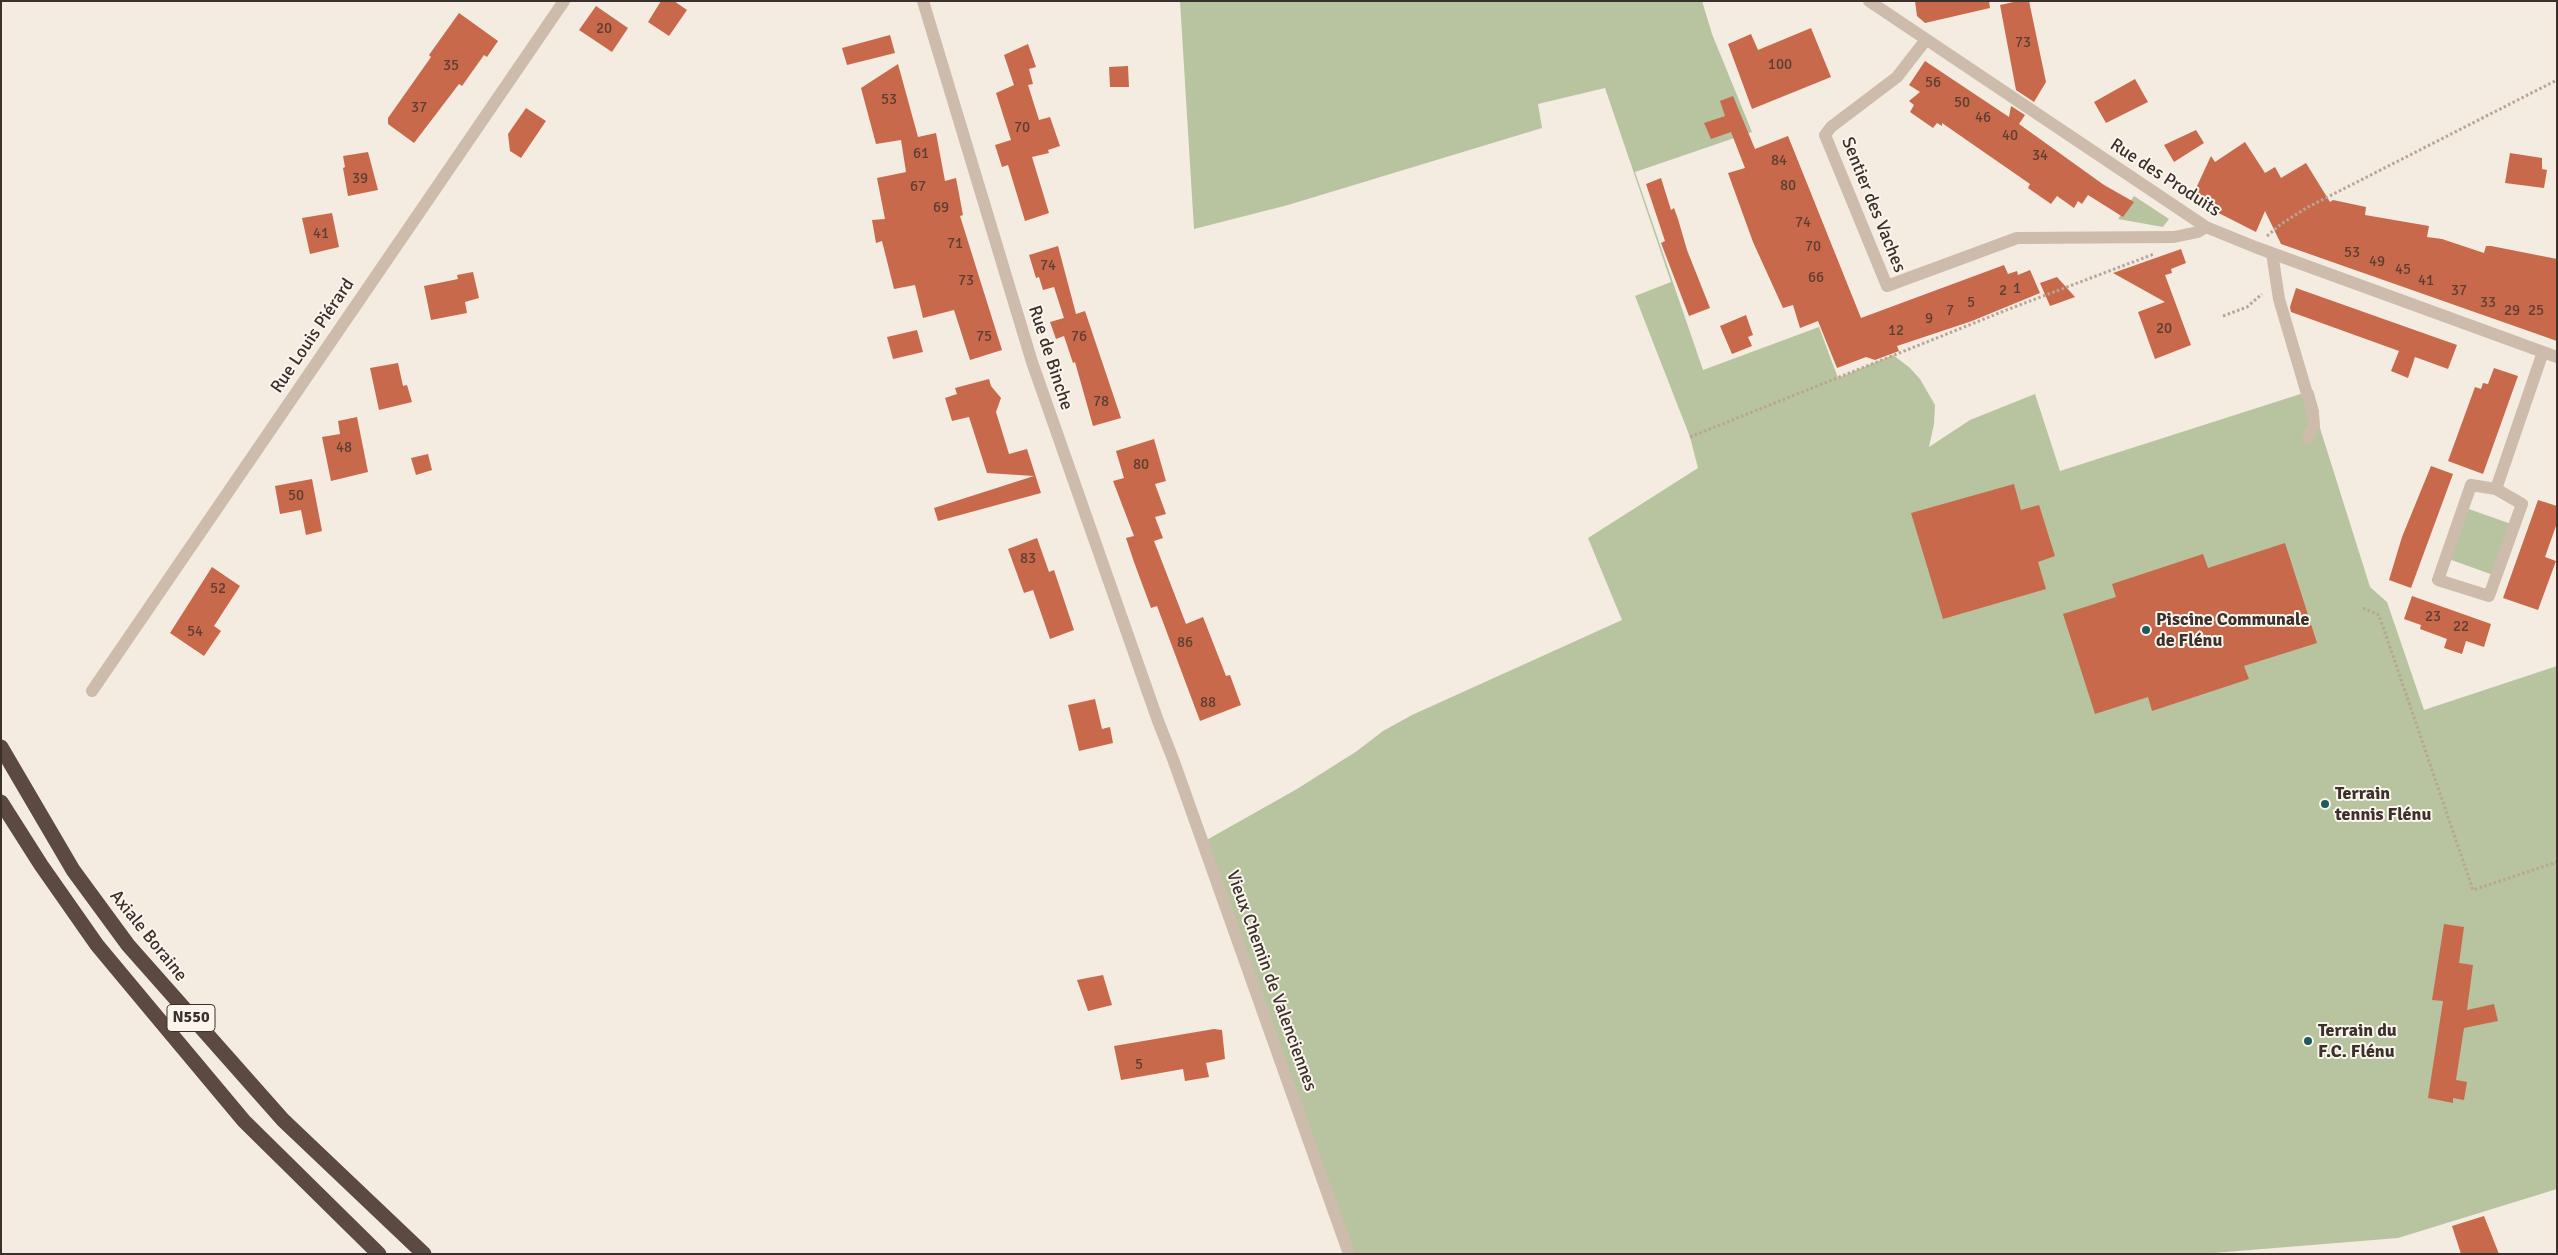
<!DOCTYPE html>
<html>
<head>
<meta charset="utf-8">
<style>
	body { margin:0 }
	#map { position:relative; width:2558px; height:1255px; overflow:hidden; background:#f4ebe1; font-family:Signika,sans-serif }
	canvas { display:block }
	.frame { position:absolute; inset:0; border:2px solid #3b302b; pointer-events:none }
</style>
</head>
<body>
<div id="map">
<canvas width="2558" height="1255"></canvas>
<div class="frame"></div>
</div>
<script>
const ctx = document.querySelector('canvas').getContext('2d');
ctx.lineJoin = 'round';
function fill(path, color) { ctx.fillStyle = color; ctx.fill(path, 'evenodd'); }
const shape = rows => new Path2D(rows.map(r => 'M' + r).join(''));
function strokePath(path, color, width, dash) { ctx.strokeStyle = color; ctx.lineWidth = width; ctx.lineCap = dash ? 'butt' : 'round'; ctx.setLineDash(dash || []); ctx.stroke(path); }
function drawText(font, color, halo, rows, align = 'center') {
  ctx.font = font + ' Signika,sans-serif'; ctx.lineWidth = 4; ctx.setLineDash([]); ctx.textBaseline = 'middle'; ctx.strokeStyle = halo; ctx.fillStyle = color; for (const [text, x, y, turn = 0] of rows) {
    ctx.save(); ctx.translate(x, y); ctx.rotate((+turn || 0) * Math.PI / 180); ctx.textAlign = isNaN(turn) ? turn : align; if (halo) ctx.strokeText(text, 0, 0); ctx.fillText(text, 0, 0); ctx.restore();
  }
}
const green = shape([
	[1180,1,1702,1,1712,34,1752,132,1635,172,1703,370,1819,327,1838,378,1893,355,1910,368,1920,379,1935,405,1934,424,1929,447,1970,420,2035,394,2060,471,2313,390,2319,411,2319,425,2370,587,2387,602,2424,710,2557,666,2557,1189,2398,1238,2201,1254,1349,1254,1203,842,1297,789,1357,751,1383,731,1412,715,1622,620,1588,538,1698,468,1690,437,1635,296,1671,282,1605,88,1538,104,1542,128,1288,205,1194,229],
	[2134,196,2169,219,2163,227,2118,219],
	[2463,507,2514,525,2496,576,2446,558]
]);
const building = shape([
	[661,1,674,1,687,10,669,36,648,22],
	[1915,1,1989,1,1990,8,1925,23,1917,16],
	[2018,1,2029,1,2046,82,2034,102,2016,90,2000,5],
	[596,6,628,28,612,52,579,30],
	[459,13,498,41,487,57,484,55,462,86,459,84,414,143,388,124,388,118,431,57,429,55],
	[1811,28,1831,77,1752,109,1728,44,1751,34,1758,50],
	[890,35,895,53,847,65,842,48],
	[1028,44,1036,67,1029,69,1033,84,1028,85,1039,120,1050,117,1060,146,1048,150,1049,153,1032,157,1049,213,1025,221,1008,165,1002,167,995,145,1011,140,996,93,1014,85,1004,55],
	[1925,61,2009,117,2011,106,2025,115,2019,124,2104,185,2134,202,2123,217,2088,195,2082,204,2078,201,2074,208,2057,196,2051,204,2028,188,2030,184,1942,123,1942,126,1937,123,1933,128,1910,112,1914,105,1909,101,1920,92,1909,85],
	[898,64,918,137,936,133,945,181,956,178,963,215,960,216,1002,350,970,360,954,310,923,318,915,285,894,289,882,241,876,243,872,220,885,219,877,178,906,172,901,140,876,144,861,88],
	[1128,66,1129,87,1110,87,1109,67],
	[2135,79,2148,102,2106,123,2094,102],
	[1733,96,1755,149,1788,136,1861,318,2004,265,2008,274,2017,271,2018,275,2030,270,2040,293,1972,321,1897,346,1899,351,1875,360,1866,357,1837,368,1818,321,1800,328,1793,305,1783,308,1753,242,1728,173,1745,168,1731,132,1711,139,1704,123,1725,116,1720,101],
	[526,108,546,121,521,158,510,151,508,134],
	[2196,130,2204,143,2174,162,2164,145],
	[2245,142,2265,173,2275,167,2281,178,2306,163,2330,202,2333,200,2366,207,2365,215,2429,226,2427,237,2442,239,2484,253,2486,246,2491,246,2557,259,2557,341,2281,244,2265,211,2256,232,2191,199,2211,156,2215,162],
	[368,152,378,190,348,196,343,168,345,167,343,156],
	[2510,153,2542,158,2542,169,2547,170,2544,188,2505,183],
	[1661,178,1671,210,1674,208,1678,219,1687,250,1710,308,1689,316,1661,243,1665,241,1646,184],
	[332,213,339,247,310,254,302,218],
	[1058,246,1076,314,1085,311,1121,418,1093,426,1075,362,1073,363,1064,336,1056,339,1050,322,1064,318,1054,287,1043,290,1039,277,1036,278,1029,255],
	[2181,249,2186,263,2171,269,2172,273,2165,275,2191,345,2155,359,2138,312,2165,302,2113,273],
	[473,272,479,298,465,302,467,313,431,320,424,286,458,279,457,275],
	[2057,277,2075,297,2050,306,2040,283],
	[2296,288,2457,345,2448,369,2415,357,2408,378,2391,371,2399,351,2291,312,2290,307],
	[1746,315,1753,335,1748,337,1752,346,1732,354,1720,326],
	[917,330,923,352,893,359,887,337],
	[398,363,403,386,407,385,412,402,379,410,370,368],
	[2494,368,2518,376,2483,474,2448,461,2475,387,2481,389,2483,383,2488,384],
	[989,379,991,386,1001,398,996,412,1009,454,1027,449,1041,493,938,521,934,508,1034,476,987,473,969,417,952,421,945,398,957,394,955,388],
	[357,417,368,472,331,481,322,437,340,434,338,421],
	[1154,439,1166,481,1155,484,1166,514,1155,517,1163,538,1154,541,1186,624,1203,617,1226,676,1230,675,1241,705,1200,721,1157,606,1151,608,1134,562,1126,538,1134,536,1113,481,1124,478,1116,451],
	[428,454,432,470,416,475,411,458],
	[2431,466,2453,474,2411,588,2389,580,2402,537],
	[312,479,322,531,306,535,301,510,280,514,275,486],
	[2014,484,2021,510,2039,505,2055,556,2038,562,2046,589,1943,619,1911,513],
	[2538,500,2557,506,2557,523,2545,557,2556,561,2538,610,2503,598],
	[1037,538,1049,572,1054,570,1074,630,1050,639,1033,590,1024,593,1008,549],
	[2285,543,2317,643,2244,666,2249,679,2152,711,2148,697,2095,714,2063,614,2116,597,2112,584,2203,554,2208,568],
	[212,567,240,586,214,626,221,631,204,656,170,633],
	[2412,596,2491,624,2484,647,2466,641,2462,654,2444,648,2447,639,2420,629,2421,625,2404,619],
	[1095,699,1102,729,1110,727,1113,743,1079,751,1068,705],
	[2444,924,2464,927,2459,963,2473,965,2467,1010,2494,1004,2498,1021,2464,1028,2456,1080,2467,1082,2464,1100,2453,1098,2453,1103,2428,1098,2443,1001,2432,1000],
	[1103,975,1112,1005,1088,1011,1077,980],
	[1214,1029,1222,1030,1225,1059,1206,1063,1209,1077,1185,1081,1183,1069,1121,1080,1114,1046],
	[2484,1216,2499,1254,2461,1254,2452,1226]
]);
const path = shape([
	[2267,236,2281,224,2308,207,2557,80],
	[2223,316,2247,307,2262,294],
	[1690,437,2009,309,2154,254],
	[2363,608,2379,615,2473,890,2557,862]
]);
const minor = shape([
	[923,1,1032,362,1158,721,1173,759,1349,1254],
	[1869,1,2206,227,2255,247,2557,357],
	[1925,41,1897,77,1831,127,1825,135,1887,286,2017,238,2174,237,2198,232,2206,227],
	[2272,253,2279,299,2313,414,2314,425,2308,438],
	[2496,489,2522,504,2489,596,2438,580,2471,485,2496,489,2543,352],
	[92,691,564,1]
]);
const highway = shape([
	[1,747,73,870,128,945,283,1120,424,1254],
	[1,802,41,865,97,945,152,1011,244,1121,379,1254]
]);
const markers = [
	[2146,630,5,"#1f5a5e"],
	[2325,804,5,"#1f5a5e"],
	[2308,1041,5,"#1f5a5e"]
];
const numberNames = [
	["20",604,29],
	["73",2023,43],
	["100",1780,65],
	["35",451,66],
	["56",1933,83],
	["53",889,100],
	["50",1962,103],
	["37",419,108],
	["46",1983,118],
	["70",1022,128],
	["40",2010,136],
	["61",921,154],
	["34",2040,156],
	["84",1779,161],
	["39",360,179],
	["80",1788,186],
	["67",918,187],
	["69",941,208],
	["74",1803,223],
	["41",321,234],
	["71",955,244],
	["70",1813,247],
	["53",2352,253],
	["49",2377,262],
	["74",1048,266],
	["45",2403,270],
	["66",1816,278],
	["73",966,281],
	["41",2426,281],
	["1",2017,289],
	["2",2003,291],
	["37",2459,291],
	["5",1971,303],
	["33",2488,303],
	["7",1950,311],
	["29",2512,311],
	["25",2536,311],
	["9",1929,319],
	["20",2164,329],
	["12",1896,331],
	["75",984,337],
	["76",1079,337],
	["78",1101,402],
	["48",344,448],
	["80",1141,465],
	["50",296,496],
	["83",1028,559],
	["52",218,589],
	["23",2433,617],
	["22",2461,627],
	["54",195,632],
	["86",1185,643],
	["88",1208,703],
	["5",1139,1065]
];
const shields = [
	[191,1018,48]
];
const shieldNames = [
	["N550",191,1018]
];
const streetNames = [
	["Rue des Produits",2165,178,33],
	["Sentier des Vaches",1873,205,68],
	["Rue Louis Piérard",313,336,-56],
	["Rue de Binche",1050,358,72],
	["Axiale Boraine",148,936,51],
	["Vieux Chemin de Valenciennes",1271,981,70]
];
const poiNames = [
	["Piscine Communale",2156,620],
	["de Flénu",2156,641],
	["Terrain",2335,794],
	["tennis Flénu",2335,815],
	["Terrain du",2318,1031],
	["F.C. Flénu",2318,1052]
];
fill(green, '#b8c4a0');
fill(building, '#c8694b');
strokePath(path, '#b9a596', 3, [2.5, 2.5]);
strokePath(minor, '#cdbbac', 12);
strokePath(highway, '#5c4a42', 15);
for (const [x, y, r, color] of markers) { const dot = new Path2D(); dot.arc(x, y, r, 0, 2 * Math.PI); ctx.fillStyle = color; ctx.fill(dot); strokePath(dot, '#fbf5ee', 2); }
drawText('15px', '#5e3e33', null, numberNames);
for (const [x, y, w] of shields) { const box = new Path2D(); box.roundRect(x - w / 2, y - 13.5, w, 27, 4); ctx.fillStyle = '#fbf5ee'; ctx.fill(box); strokePath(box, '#3b302b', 1); }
drawText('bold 16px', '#3b302b', null, shieldNames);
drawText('18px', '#3b302b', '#fbf5ee', streetNames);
drawText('bold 18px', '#3b302b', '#fbf5ee', poiNames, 'left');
</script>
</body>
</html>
